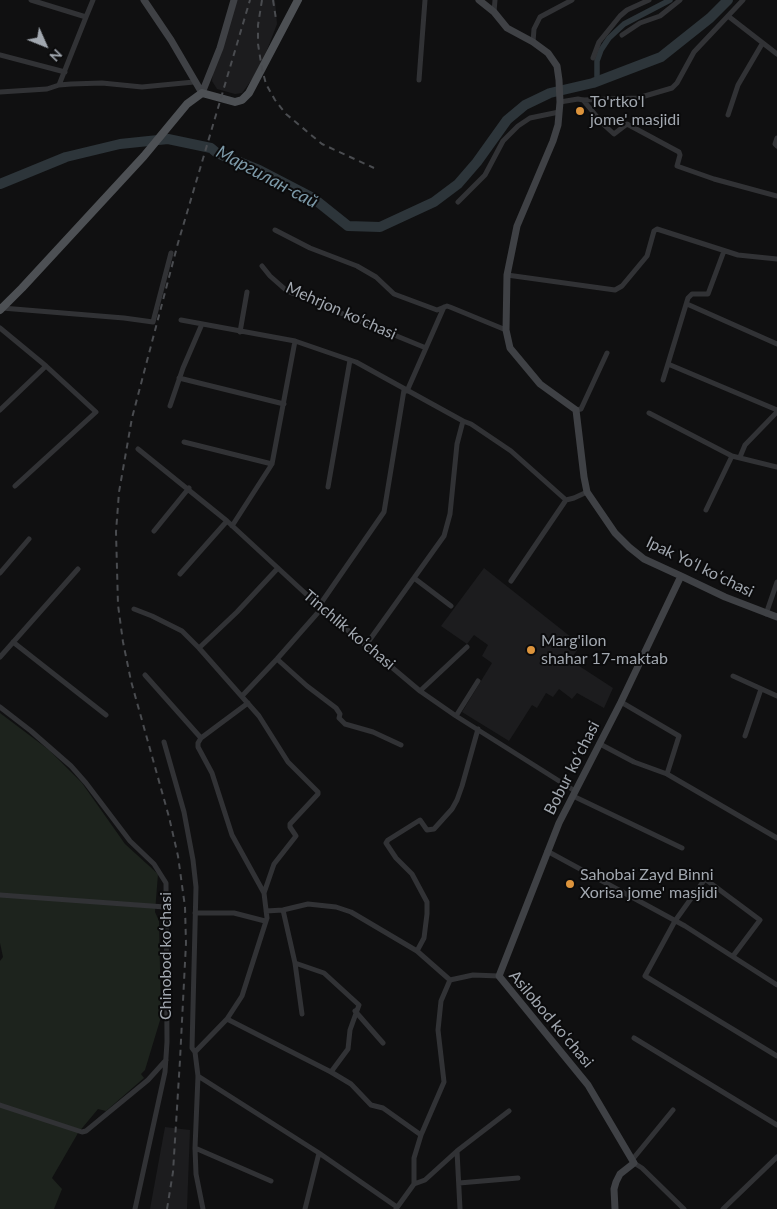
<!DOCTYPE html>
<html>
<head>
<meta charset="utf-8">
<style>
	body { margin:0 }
	#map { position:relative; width:777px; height:1209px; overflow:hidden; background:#101011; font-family:Lato,sans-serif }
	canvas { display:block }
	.north { position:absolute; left:20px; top:20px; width:50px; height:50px; -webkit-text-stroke:4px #0b0b0c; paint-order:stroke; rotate:134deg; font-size:14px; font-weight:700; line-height:20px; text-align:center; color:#a2a8b0 }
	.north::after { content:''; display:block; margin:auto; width:18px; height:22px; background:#a2a8b0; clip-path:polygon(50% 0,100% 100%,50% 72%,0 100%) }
</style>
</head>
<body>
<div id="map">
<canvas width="777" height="1209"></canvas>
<div class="north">N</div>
</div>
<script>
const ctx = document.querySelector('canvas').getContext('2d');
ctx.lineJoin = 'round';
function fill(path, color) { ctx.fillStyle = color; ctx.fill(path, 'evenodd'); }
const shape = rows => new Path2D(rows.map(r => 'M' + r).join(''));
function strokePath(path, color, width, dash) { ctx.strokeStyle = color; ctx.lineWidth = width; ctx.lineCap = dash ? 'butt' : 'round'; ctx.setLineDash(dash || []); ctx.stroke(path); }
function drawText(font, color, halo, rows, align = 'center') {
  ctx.font = font + ' Lato,sans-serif'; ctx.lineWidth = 4; ctx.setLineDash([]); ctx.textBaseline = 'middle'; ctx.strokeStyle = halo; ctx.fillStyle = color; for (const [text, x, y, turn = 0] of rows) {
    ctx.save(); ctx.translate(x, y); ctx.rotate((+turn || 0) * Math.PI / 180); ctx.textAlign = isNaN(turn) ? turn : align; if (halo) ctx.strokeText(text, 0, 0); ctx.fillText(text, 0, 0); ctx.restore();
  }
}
const built = shape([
	[237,0,275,0,277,24,267,50,253,78,242,93,235,94,217,89,212,81,213,70],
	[484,568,581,645,570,660,613,688,604,708,577,693,572,699,559,689,553,697,546,693,537,708,532,705,509,741,462,712,492,663,482,656,488,645,474,635,467,644,441,626],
	[165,1127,190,1130,187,1209,150,1209]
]);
const green = shape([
	[0,713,49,750,82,783,125,844,158,874,155,912,159,921,161,1017,145,1070,141,1074,144,1078,106,1111,98,1109,78,1133,52,1178,62,1189,54,1209,0,1209,0,961,3,957,0,943]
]);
const canal = shape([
	[597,80,597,61,601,50,609,38,624,24,670,0]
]);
const river = shape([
	[0,184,66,157,120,144,168,139,211,148,217,153,259,170,313,198,348,226,380,227,434,202,458,184,477,162,507,120,525,105,550,93,593,83,661,57,710,18,728,0]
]);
const street = shape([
	[31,0,86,17,93,0],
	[494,12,495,0],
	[728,16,777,54],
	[622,35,640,23,660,16,680,0],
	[533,42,534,29,540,17,572,0],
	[0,55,65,72],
	[593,58,599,42,620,16,627,10,649,0],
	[419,80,425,0],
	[59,85,86,17],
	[0,92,47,89,59,85,71,84,102,83,142,87,194,82],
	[583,100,603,124,614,134,627,124,679,152,680,155,677,166,714,179,777,196],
	[560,102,578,99,583,100,638,98,672,88,677,83,694,52,743,0],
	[728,115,738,85,762,44],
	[777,138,775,144,777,146],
	[458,202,485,175,503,141,518,126,530,118,559,112],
	[275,230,310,248,357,266,376,277,394,294,437,310,447,306,450,307,506,330],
	[262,266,270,276,287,291,426,348],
	[507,275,615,290,622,286,647,256,654,231,657,229,738,255,777,259],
	[687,304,777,344],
	[2,308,124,318,153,322,171,253],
	[181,320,295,341,356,362,463,421,457,444,450,514,444,536,366,645],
	[0,328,46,366,96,412,15,486],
	[240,332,247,292],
	[668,364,777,410],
	[179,378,284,404],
	[663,380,688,298,692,294,708,294,724,251],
	[407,391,444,307],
	[170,406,183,368,202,324],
	[0,410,46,366],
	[576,410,581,409,607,353],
	[649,413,732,456,777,467],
	[463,421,471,424,511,451,566,500,574,498,587,492],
	[184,442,272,464],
	[138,449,227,521,319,606,420,691,456,716,575,791],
	[740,457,745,445,777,412],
	[328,487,350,360],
	[706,510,732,456],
	[232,526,272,464,295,341],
	[154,531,189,488],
	[0,573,29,539],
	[180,574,227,521],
	[414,578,451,606],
	[511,581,566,500],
	[319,606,384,512,404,390],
	[134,609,152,616,182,631,199,648,259,716,288,762,318,792,318,794,290,824,290,827,296,836,274,864,264,893,267,918,242,996,227,1019,195,1052,198,1076,195,1148,196,1174,203,1209],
	[766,614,777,582],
	[13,642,106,715],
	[199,648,237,612,278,568],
	[0,657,78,569],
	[277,659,307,686,336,708,340,714,339,718,345,724,373,732,401,745],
	[145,675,201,738],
	[733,676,777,696],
	[420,691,467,647],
	[242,696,277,659,322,608],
	[621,702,679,736,667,774],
	[248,703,201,738,198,743,198,747,212,773,232,835,264,893],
	[0,707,31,731,71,766,86,783,130,841,154,864,166,883,167,1042,165,1072,135,1209],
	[456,716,478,681],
	[745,736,761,689],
	[164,742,184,812,193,860,196,887,192,1048,195,1052],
	[600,744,634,762,667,774,777,838],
	[573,796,682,848],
	[547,851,685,926,777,985],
	[0,895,165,907],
	[283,910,295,963,302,1014],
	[266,911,283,910,308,904,336,907,351,912,417,951,450,980,473,975,499,976],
	[195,913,234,913,265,921],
	[417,951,424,938,427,914,427,902,412,874,396,858,386,843,388,840,420,820,427,830,434,829,452,809,457,800,462,786,478,729],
	[733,956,760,920,705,879,675,921,645,976,777,1056],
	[295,963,324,973,359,1005,350,1030,348,1049,331,1072],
	[355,1011,383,1043],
	[227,1019,331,1072,351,1084,371,1105,383,1108,421,1135],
	[634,1038,777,1125],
	[198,1076,319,1153,305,1209],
	[0,1105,82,1132,86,1131,148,1080,166,1060],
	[195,1148,271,1181],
	[457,1151,460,1209],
	[319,1153,397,1207],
	[632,1160,673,1110],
	[634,1163,642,1168,684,1209],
	[459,1183,518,1178],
	[414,1184,425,1180,457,1151,509,1111],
	[396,1209,414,1184,414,1158,421,1135,444,1082,438,1030,441,1001,450,980],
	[723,1209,777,1157]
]);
const secondary = shape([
	[144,0,171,40,202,93],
	[479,0,494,12,507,28,533,42,548,53,557,66,559,80,560,102,558,125,553,141,517,226,507,275,506,330,510,348,540,384,576,410,584,477,587,492,615,533,629,547,644,559,681,576,725,597,777,617],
	[202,93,220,48,234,0],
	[615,1209,614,1189,616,1182,620,1174,634,1163,588,1085,499,976,559,823,621,702,681,576]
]);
const primary = shape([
	[0,310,22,288,144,156,187,104,202,93,235,102,242,100,249,93,298,0]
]);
const rail = shape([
	[262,0,258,25,258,44,262,69,266,84,275,100,286,114,322,144,374,168],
	[273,0,276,19],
	[167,1209,173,1172,180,1060,186,943,185,907,178,856,169,817,131,681,123,642,118,605,116,532,119,492,132,418,178,243,250,0]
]);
const markers = [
	[580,111,5,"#dd943c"],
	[531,650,5,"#dd943c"],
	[570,884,5,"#dd943c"]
];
const poiNames = [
	["To'rtko'l",590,102],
	["jome' masjidi",590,120],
	["Marg'ilon",541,641],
	["shahar 17-maktab",541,659],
	["Sahobai Zayd Binni",580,875],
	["Xorisa jome' masjidi",580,893]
];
const streetNames = [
	["Mehrjon koʻchasi",341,311,24],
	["Ipak Yoʻl koʻchasi",700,567,26],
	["Tinchlik koʻchasi",349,630,40],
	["Bobur koʻchasi",572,768,-63],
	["Chinobod koʻchasi",166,956,-90],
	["Asilobod koʻchasi",551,1019,50]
];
const waterNames = [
	["Маргилан-сай",267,177,28]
];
fill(built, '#1c1c1e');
fill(green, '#1d231d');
strokePath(canal, '#2d353a', 5.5);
strokePath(river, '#2d353a', 10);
strokePath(street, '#313235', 5);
strokePath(secondary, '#3f4145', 7);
strokePath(primary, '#4d5054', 8);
strokePath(rail, '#4a4c50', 2, [6, 5]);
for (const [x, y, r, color] of markers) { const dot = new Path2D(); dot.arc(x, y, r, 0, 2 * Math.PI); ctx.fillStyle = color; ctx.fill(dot); strokePath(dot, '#0b0b0c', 2); }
drawText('16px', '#a2a8b0', '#0b0b0c', poiNames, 'left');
drawText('16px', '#a2a8b0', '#0b0b0c', streetNames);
drawText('italic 18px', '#7c99a8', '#0b0b0c', waterNames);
</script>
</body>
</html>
